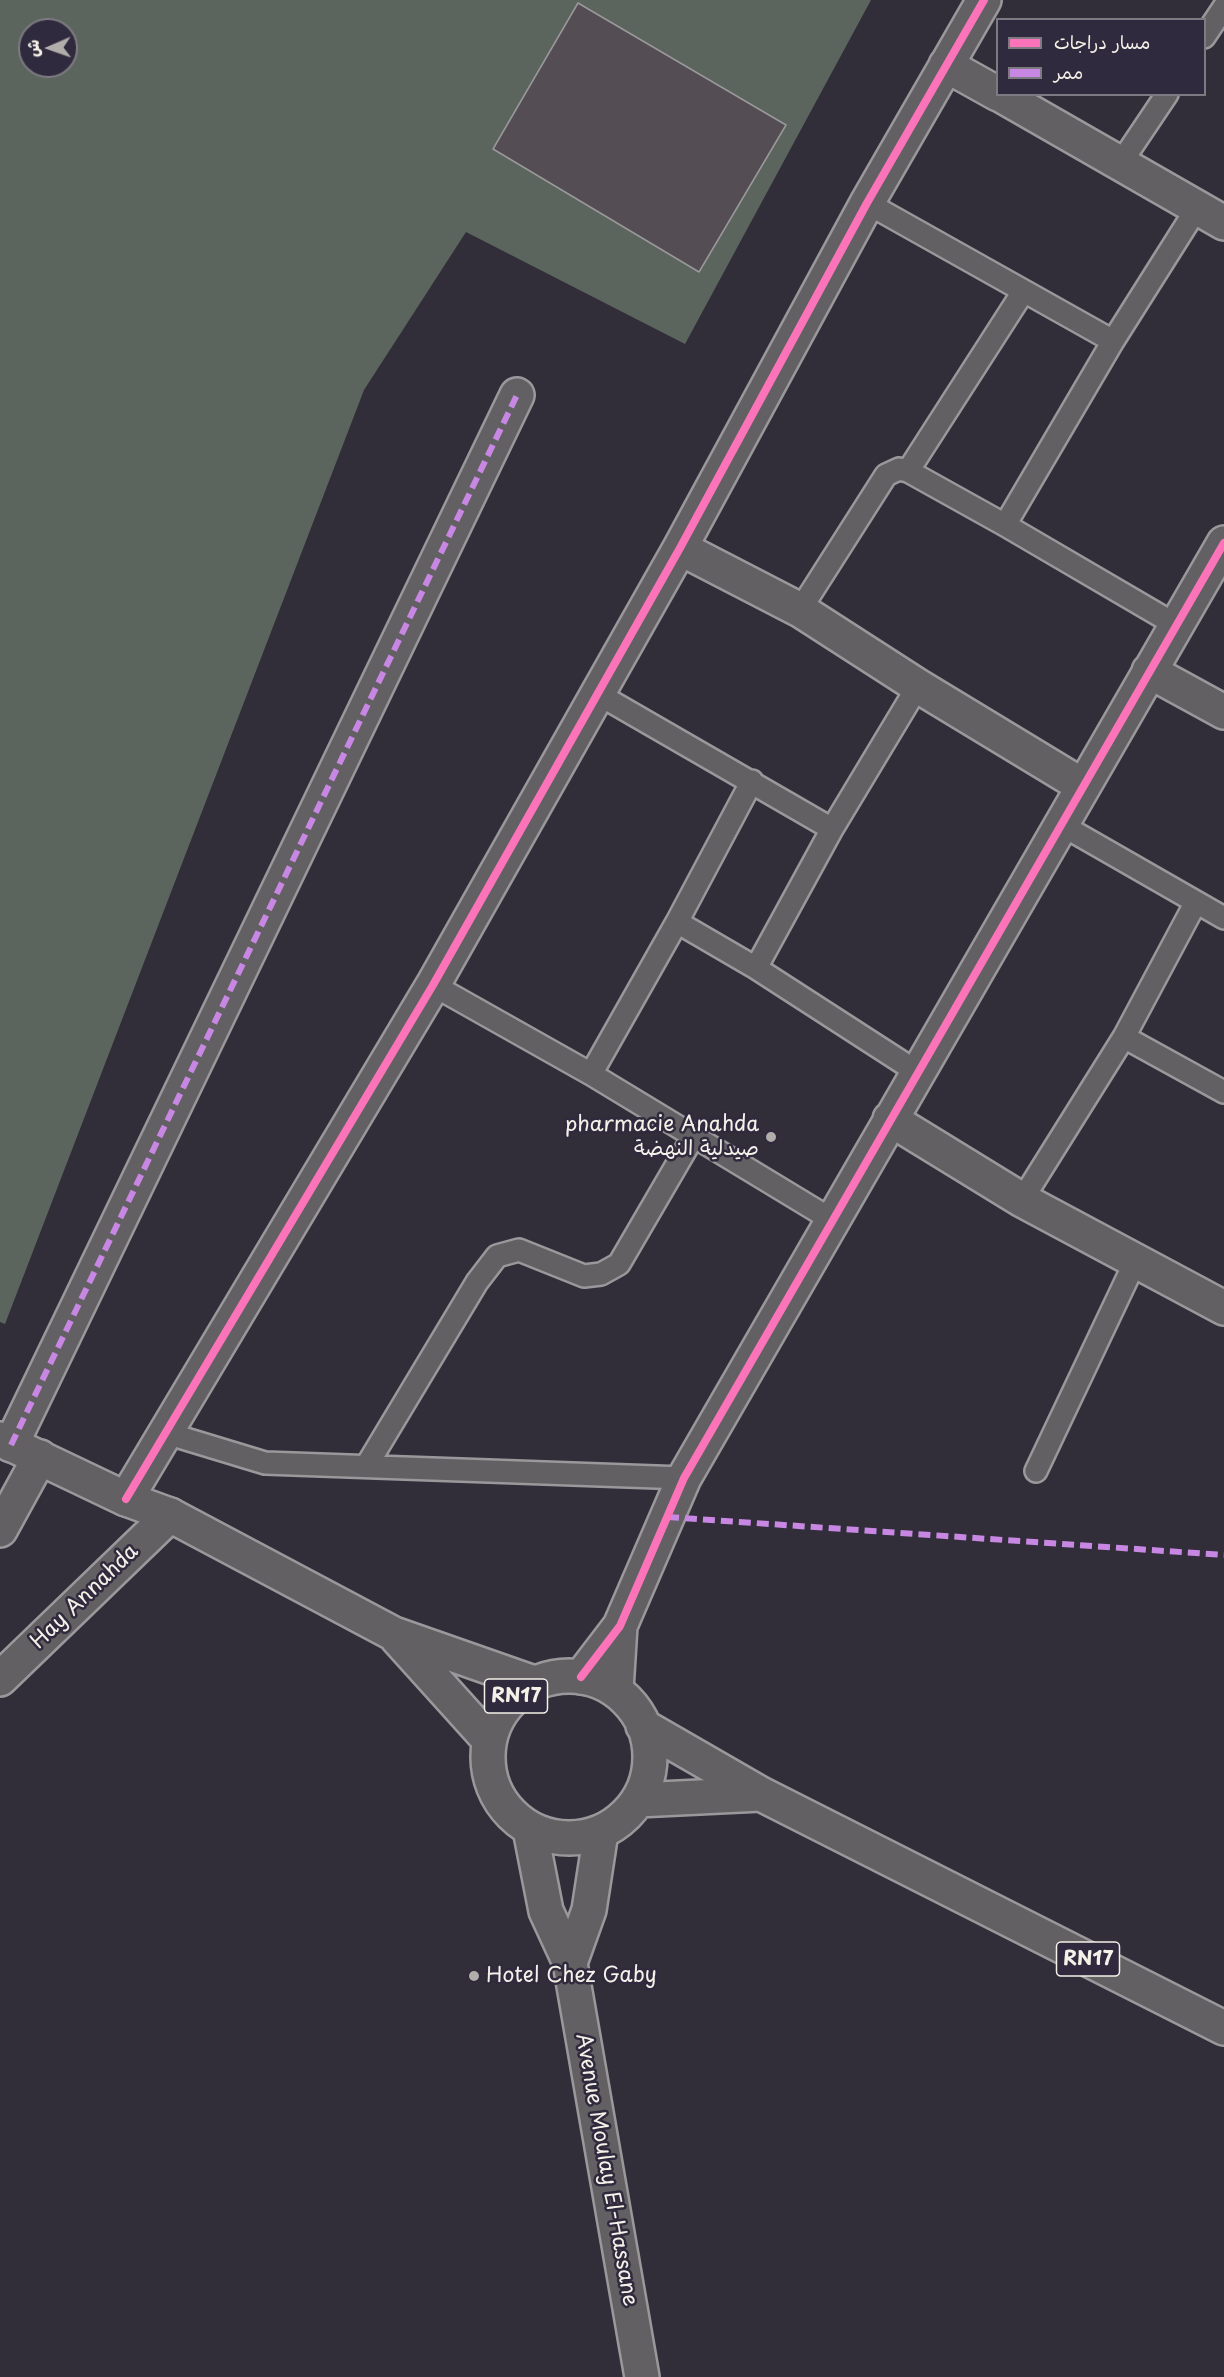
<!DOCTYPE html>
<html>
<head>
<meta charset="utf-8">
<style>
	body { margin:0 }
	#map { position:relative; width:1224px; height:2377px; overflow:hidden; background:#312e39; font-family:"Playpen Sans","Playpen Sans Arabic",sans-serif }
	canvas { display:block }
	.legend { position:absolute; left:996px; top:18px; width:210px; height:78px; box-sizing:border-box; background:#2f2a3d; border:2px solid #7e7a81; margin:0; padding:8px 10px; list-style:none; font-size:18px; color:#f4f1e8 }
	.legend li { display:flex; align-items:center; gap:12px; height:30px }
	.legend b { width:30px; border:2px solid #7e7a81 }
	.north { position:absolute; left:18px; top:18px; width:60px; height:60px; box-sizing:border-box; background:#2f2a3d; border:2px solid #7e7a81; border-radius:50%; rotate:268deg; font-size:16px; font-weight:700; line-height:24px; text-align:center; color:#f4f1e8 }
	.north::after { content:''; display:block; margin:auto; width:21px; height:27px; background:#b0adab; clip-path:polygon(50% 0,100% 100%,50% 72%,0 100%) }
</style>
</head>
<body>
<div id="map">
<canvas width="1224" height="2377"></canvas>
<ul class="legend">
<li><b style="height:8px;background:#fb73b8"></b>مسار دراجات</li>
<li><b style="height:8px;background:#c787e3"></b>ممر</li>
</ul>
<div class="north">ش</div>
</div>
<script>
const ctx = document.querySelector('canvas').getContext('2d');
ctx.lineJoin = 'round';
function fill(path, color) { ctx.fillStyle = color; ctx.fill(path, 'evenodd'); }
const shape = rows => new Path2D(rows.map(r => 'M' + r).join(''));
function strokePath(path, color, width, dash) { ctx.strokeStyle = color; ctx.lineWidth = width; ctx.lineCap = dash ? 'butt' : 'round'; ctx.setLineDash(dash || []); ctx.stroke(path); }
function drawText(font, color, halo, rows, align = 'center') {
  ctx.font = font + ' "Playpen Sans","Playpen Sans Arabic",sans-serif'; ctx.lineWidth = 5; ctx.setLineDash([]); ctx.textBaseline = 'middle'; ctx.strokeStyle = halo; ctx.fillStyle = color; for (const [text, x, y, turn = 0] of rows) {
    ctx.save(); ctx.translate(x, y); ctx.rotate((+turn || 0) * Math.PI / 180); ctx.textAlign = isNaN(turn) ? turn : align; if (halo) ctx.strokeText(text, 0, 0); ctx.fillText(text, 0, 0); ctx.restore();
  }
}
const green = shape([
	[0,0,871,0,685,344,466,232,364,390,5,1324,0,1322],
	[30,30,66,30,66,66,30,66]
]);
const building = shape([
	[578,3,786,125,699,272,493,149,578,3]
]);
const lane = shape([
	[1204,37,1224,7],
	[1120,164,1167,94],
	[867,203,1113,341],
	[908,471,1023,292],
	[1005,525,1113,341,1197,208],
	[800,610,886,475,899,469,908,471,1005,525,1176,625],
	[598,694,832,829],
	[1060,824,1224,918],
	[677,922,756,968,917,1072],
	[756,968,832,829,918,686],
	[433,985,591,1074,832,1220],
	[1124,1037,1224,1092],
	[591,1074,677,922,752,781],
	[1022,1200,1124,1037,1196,902],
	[166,1433,265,1463,684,1478],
	[367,1465,477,1282,497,1256,519,1250,584,1276,601,1274,619,1264,693,1137],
	[1036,1471,1136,1260]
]);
const street = shape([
	[946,65,998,94],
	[999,94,1224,223],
	[680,548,800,610,918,686,1083,786],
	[1149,671,1224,712],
	[890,1119,1022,1200,1224,1308],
	[11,1445,517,395],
	[126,1499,433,985,680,548,867,203,984,0],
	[0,1530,40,1457],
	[581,1677,620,1626,684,1478,1224,543],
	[0,1679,170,1515],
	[616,1690,620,1626]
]);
const secondary = shape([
	[530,1829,546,1911,570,1963,642,2377],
	[570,1963,589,1910,601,1832]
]);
const primary = shape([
	[0,1439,126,1499,170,1515,394,1634,534,1683],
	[397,1638,489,1740],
	'488 1757a81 81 0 1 1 162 0a81 81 0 1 1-162 0Z',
	[643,1726,761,1794,1224,2028],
	[638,1800,761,1794]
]);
const quiet = shape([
	[11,1445,517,395],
	[667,1517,1224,1555]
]);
const cycleway = shape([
	[126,1499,433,985,680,548,867,203,984,0],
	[581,1677,620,1626,684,1478,1224,543]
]);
const markers = [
	[771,1137,6,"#b0adab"],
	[474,1976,6,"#b0adab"]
];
const shields = [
	[516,1696,63],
	[1088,1959,63]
];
const shieldNames = [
	["RN17",516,1696],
	["RN17",1088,1959]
];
const poiNames = [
	["pharmacie Anahda",759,1125],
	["صيدلية النهضة",759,1149],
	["Hotel Chez Gaby",486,1976,"left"]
];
const streetNames = [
	["Hay Annahda",85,1597,-44],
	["Avenue Moulay El-Hassane",606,2170,80]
];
fill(green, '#5b655d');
fill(building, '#544e54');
strokePath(building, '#9a989b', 1.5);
strokePath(lane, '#9a989b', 26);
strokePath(street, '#9a989b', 38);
strokePath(secondary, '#9a989b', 38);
strokePath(primary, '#9a989b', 38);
strokePath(lane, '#626063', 21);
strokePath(street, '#626063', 33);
strokePath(secondary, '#626063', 33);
strokePath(primary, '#626063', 33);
strokePath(quiet, '#c787e3', 6, [12, 6]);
strokePath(cycleway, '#fb73b8', 8);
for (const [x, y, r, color] of markers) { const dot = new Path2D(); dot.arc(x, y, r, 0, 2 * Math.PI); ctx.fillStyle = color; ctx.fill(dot); strokePath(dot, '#2f2a3d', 2); }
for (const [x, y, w] of shields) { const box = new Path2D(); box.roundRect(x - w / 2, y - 17, w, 34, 4.5); ctx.fillStyle = '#2f2a3d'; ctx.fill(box); strokePath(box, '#f4f1e8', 1.5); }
drawText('bold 20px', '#f4f1e8', null, shieldNames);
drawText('21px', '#f4f1e8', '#2f2a3d', poiNames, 'right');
drawText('21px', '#f4f1e8', '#2f2a3d', streetNames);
</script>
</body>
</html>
